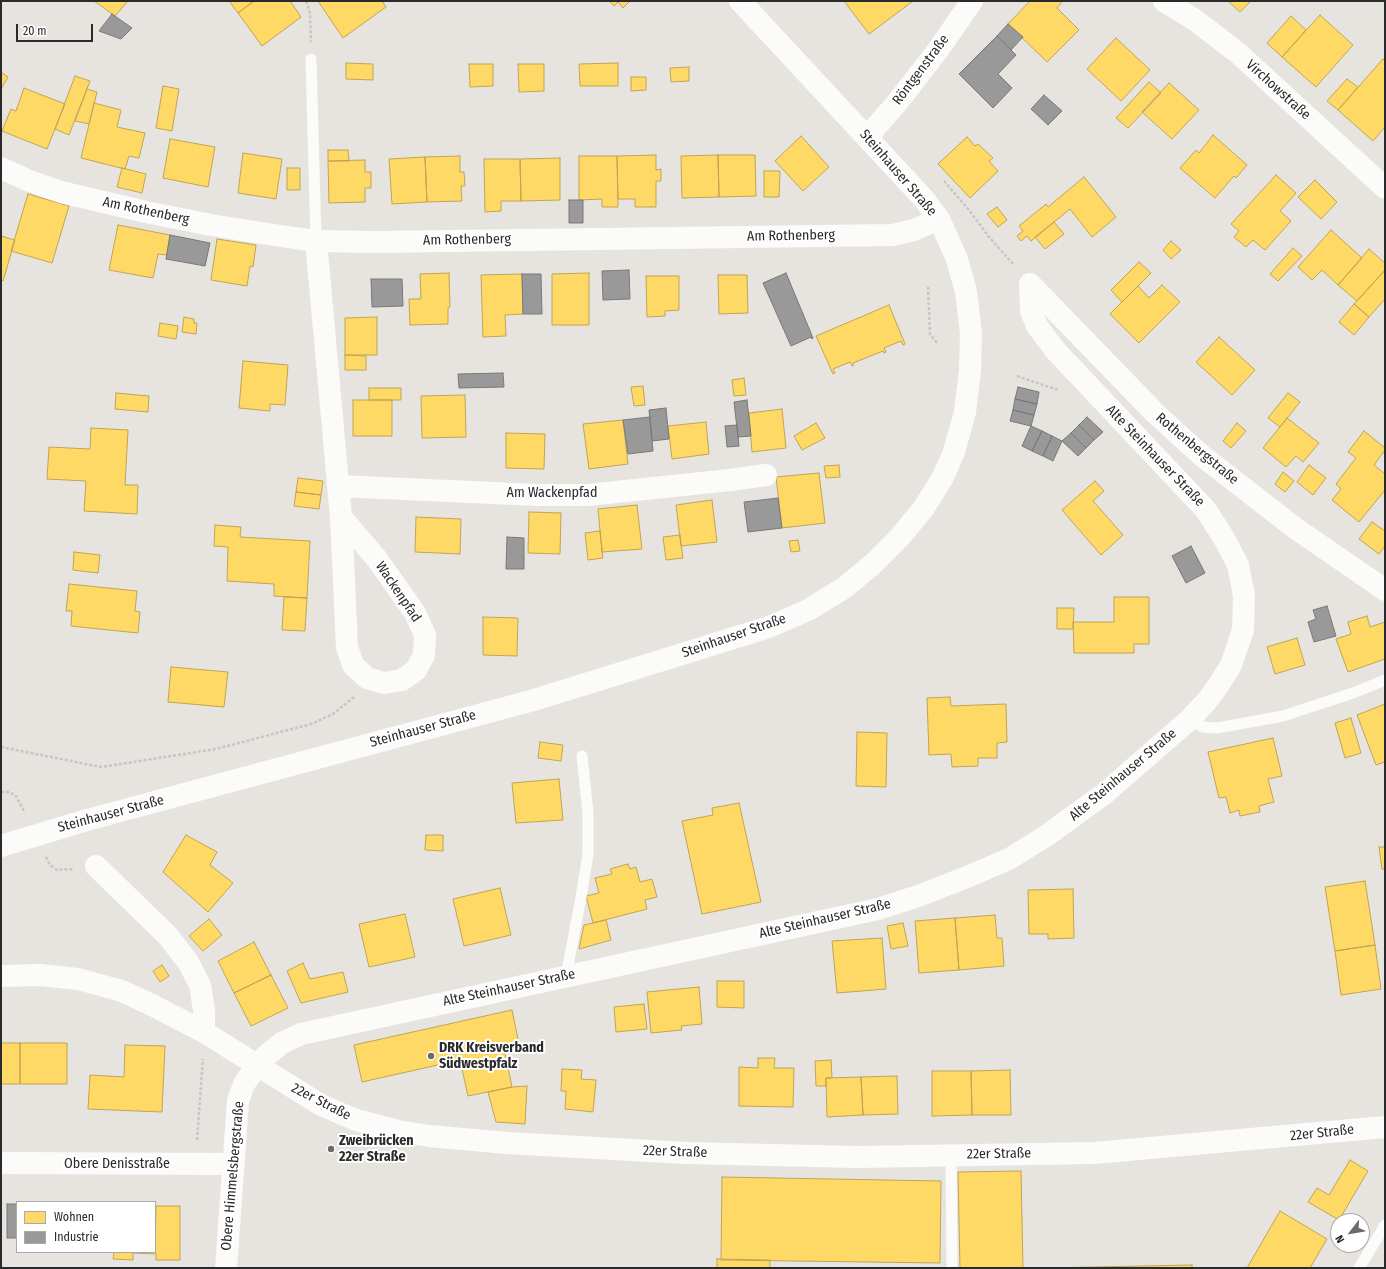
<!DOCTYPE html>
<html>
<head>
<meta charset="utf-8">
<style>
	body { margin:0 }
	#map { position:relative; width:1386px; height:1269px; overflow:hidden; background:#e7e4e0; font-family:"Fira Sans Condensed",sans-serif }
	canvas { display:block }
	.frame { position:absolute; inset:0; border:2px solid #2a2a2a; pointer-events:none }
	.legend { position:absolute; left:16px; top:1201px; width:140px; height:52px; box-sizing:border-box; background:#fff; border:1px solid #aaa; margin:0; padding:5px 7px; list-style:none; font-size:12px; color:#2a2a2a }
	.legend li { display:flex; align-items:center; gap:8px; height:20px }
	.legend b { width:20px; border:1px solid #aaa }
	.north { position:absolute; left:1330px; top:1213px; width:40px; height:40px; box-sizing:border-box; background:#fff; border:1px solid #aaa; border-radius:50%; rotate:239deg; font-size:11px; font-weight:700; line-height:16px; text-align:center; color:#2a2a2a }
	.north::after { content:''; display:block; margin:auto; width:14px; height:18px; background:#6c6b6a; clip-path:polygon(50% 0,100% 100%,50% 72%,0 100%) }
	.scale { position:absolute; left:16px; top:24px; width:77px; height:18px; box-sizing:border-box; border:2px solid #2a2a2a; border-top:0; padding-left:5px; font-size:12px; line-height:14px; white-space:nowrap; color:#2a2a2a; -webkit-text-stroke:3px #fff; paint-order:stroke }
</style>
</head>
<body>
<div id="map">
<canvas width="1386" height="1269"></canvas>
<div class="frame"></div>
<ul class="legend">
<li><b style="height:11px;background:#ffd966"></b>Wohnen</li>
<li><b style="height:11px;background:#999"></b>Industrie</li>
</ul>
<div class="north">N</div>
<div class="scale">20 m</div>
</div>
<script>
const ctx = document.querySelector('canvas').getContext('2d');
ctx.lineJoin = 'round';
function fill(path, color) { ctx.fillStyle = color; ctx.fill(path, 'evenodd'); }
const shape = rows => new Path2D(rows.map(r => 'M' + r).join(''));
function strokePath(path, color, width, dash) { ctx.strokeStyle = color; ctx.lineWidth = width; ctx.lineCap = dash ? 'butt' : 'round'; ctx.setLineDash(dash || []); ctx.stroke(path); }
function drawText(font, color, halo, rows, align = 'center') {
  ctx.font = font + ' "Fira Sans Condensed",sans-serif'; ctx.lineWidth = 4; ctx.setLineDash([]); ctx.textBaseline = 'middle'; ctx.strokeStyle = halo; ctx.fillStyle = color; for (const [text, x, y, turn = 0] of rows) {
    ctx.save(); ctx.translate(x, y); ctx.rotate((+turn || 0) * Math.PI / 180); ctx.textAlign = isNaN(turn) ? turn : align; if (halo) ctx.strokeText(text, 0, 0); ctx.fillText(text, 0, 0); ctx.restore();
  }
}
const homes = shape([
	[94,1,128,1,115,16,94,1],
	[229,1,254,1,238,13,229,1],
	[254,1,290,1,301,17,262,46,238,13,254,1],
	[318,1,382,1,386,7,343,38,318,1],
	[609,1,630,1,623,8,618,2,614,6,609,1],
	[844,1,913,1,869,34,844,1],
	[1030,1,1062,1,1062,2,1057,8,1079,30,1047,62,1008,24,1030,1],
	[1228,1,1251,1,1240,12,1228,1],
	[1320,15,1353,45,1316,87,1282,57,1320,15],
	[1291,16,1306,30,1282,57,1267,43,1291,16],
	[1116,38,1150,70,1121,101,1087,69,1116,38],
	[1383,59,1385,61,1385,127,1373,141,1338,110,1383,59],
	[346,63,373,64,373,80,346,79,346,63],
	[618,63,618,86,580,86,579,64,618,63],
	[469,64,493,64,493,86,470,87,469,64],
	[518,64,544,64,544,91,519,92,518,64],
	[689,67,689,81,671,82,670,68,689,67],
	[1,72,8,77,1,89,1,72],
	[75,76,90,81,69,135,55,129,75,76],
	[631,77,646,77,646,90,631,91,631,77],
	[1347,79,1358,87,1338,110,1327,101,1347,79],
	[1149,82,1161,93,1128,128,1116,118,1149,82],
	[1169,83,1199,110,1172,139,1142,112,1169,83],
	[163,86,179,89,172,131,156,128,163,86],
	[24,88,65,104,47,149,2,131,11,109,16,111,24,88],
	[87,89,97,92,89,124,75,121,87,89],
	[94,103,121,110,117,127,145,133,139,158,129,156,125,169,81,158,94,103],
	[1213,135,1247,165,1236,178,1234,176,1215,198,1180,168,1196,150,1199,153,1213,135],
	[801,136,829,167,803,191,775,161,801,136],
	[967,137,975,146,978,144,993,158,989,161,998,171,970,198,938,164,967,137],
	[170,139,215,147,208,187,163,178,170,139],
	[328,150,348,150,349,161,328,161,328,150],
	[243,153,282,159,276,199,238,193,243,153],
	[656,155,656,170,661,169,661,181,656,181,656,207,635,207,635,199,618,199,617,156,656,155],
	[718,155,719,197,682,198,681,156,718,155],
	[718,155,755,155,756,196,719,197,718,155],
	[460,156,460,172,464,172,465,186,461,186,462,201,427,202,425,157,460,156],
	[579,156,617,156,618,207,602,207,602,199,579,200,579,156],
	[425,157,427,202,392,204,389,159,425,157],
	[560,158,560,200,521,201,520,159,560,158],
	[484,159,520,159,521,201,501,201,501,211,485,212,484,159],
	[365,160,365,172,371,172,371,188,365,188,365,202,329,203,328,161,365,160],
	[122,168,146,174,142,193,117,187,122,168],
	[287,168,300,168,300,190,287,190,287,168],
	[764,171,780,171,779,197,764,197,764,171],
	[1276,175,1296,193,1280,211,1291,221,1265,250,1253,240,1246,247,1234,237,1239,231,1231,224,1276,175],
	[1084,177,1116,217,1092,237,1070,209,1031,241,1027,236,1021,241,1017,236,1023,231,1019,226,1046,204,1048,207,1084,177],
	[1315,180,1337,202,1321,219,1298,197,1315,180],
	[28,194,69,206,52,263,11,251,28,194],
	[997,207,1007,220,998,227,987,214,997,207],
	[1054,222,1064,234,1045,249,1035,237,1054,222],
	[118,225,170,235,167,255,158,254,153,278,109,270,118,225],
	[1331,230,1362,258,1338,285,1322,270,1312,280,1298,267,1331,230],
	[1,236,15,240,3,281,1,280,1,236],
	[217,239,256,245,253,267,250,266,247,286,211,280,217,239],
	[1171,241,1181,250,1171,259,1163,250,1171,241],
	[1293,248,1302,256,1278,281,1270,274,1293,248],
	[1369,249,1385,263,1385,270,1357,301,1338,285,1369,249],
	[1139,262,1151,273,1122,302,1111,290,1139,262],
	[1385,270,1385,299,1369,317,1354,304,1385,270],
	[449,273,450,307,448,308,448,324,410,325,409,299,421,299,420,274,449,273],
	[589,273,589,325,552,325,552,274,589,273],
	[522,274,523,314,505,315,506,336,483,337,481,275,522,274],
	[718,275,747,275,748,313,719,314,718,275],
	[646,276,679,276,679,310,665,311,665,316,647,317,646,276],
	[1162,285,1180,302,1139,343,1110,314,1138,286,1149,298,1162,285],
	[1354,304,1369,317,1354,335,1339,322,1354,304],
	[889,305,905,344,903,345,901,341,884,348,886,352,884,353,883,351,853,363,854,365,852,366,850,362,833,369,835,373,833,374,816,336,889,305],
	[184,317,194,319,194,323,197,323,196,334,182,332,184,317],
	[377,317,377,355,345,355,345,318,377,317],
	[160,323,178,326,176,339,158,336,160,323],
	[1219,337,1255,370,1232,395,1196,362,1219,337],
	[345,355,366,356,366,370,345,370,345,355],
	[243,361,288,365,285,405,270,404,270,411,239,408,243,361],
	[744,378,746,395,734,396,732,380,744,378],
	[643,386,645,405,634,406,631,387,643,386],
	[369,388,401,388,401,400,369,400,369,388],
	[116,393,149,396,148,412,115,409,116,393],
	[1288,393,1300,402,1280,427,1268,418,1288,393],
	[465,395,466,437,422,438,421,396,465,395],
	[353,400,392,400,392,436,353,436,353,400],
	[782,409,786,448,752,452,749,413,782,409],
	[1287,418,1319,443,1303,462,1296,456,1286,467,1263,448,1287,418],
	[623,420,628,464,589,469,583,424,623,420],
	[706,422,709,454,672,459,668,426,706,422],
	[816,423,825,438,802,450,794,436,816,423],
	[1237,423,1246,431,1231,448,1223,441,1237,423],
	[91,428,128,430,125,485,138,485,137,514,84,511,86,481,47,479,49,447,90,449,91,428],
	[1364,431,1385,448,1385,450,1374,465,1385,474,1385,490,1359,522,1332,500,1341,489,1336,484,1356,458,1348,452,1364,431],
	[506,433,545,434,544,469,506,468,506,433],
	[839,465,840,477,826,478,824,466,839,465],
	[1309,465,1326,478,1313,495,1297,482,1309,465],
	[1283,472,1294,481,1285,492,1275,484,1283,472],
	[819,473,825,523,782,528,776,477,819,473],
	[298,478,323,481,321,495,296,492,298,478],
	[1095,481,1104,491,1093,501,1123,535,1101,555,1062,510,1095,481],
	[296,492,321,495,319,509,294,506,296,492],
	[712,500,717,542,681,546,676,505,712,500],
	[637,505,642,549,602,552,598,509,637,505],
	[529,512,561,513,560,554,528,553,529,512],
	[416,517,461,519,460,554,415,552,416,517],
	[1372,522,1385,531,1385,546,1379,554,1359,539,1372,522],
	[215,525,241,527,240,537,310,541,307,598,274,596,274,584,227,581,228,547,214,546,215,525],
	[600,531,603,558,588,560,585,533,600,531],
	[680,535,683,558,666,560,663,537,680,535],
	[798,540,800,551,791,552,789,541,798,540],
	[74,552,100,555,98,573,73,570,74,552],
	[69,584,137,591,135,611,140,612,138,633,71,626,72,611,66,611,69,584],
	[284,597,307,598,305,631,282,630,284,597],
	[1114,597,1149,597,1149,644,1134,644,1134,653,1074,653,1073,622,1114,622,1114,597],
	[1057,608,1074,608,1073,629,1057,629,1057,608],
	[1367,616,1370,627,1385,622,1385,659,1348,672,1336,639,1351,634,1348,622,1367,616],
	[483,617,518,618,517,656,483,655,483,617],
	[1297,638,1305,665,1275,674,1267,647,1297,638],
	[171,667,228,672,224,707,168,702,171,667],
	[950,697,951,706,1006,704,1007,742,997,743,997,758,978,758,978,766,952,767,951,754,929,755,927,698,950,697],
	[1385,704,1385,762,1376,765,1357,715,1385,704],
	[1351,718,1361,753,1345,758,1335,723,1351,718],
	[857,732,887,733,886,787,856,786,857,732],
	[1273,738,1282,776,1268,779,1274,802,1259,806,1260,812,1240,816,1239,810,1230,813,1226,797,1219,798,1208,752,1273,738],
	[540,742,563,745,561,761,538,758,540,742],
	[559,779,563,820,516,823,512,783,559,779],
	[739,803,761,902,702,914,682,821,713,815,712,808,739,803],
	[186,835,217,852,210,865,233,883,208,912,163,872,186,835],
	[426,835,443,835,443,851,425,850,426,835],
	[1379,847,1385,847,1385,869,1382,869,1379,847],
	[628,864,630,869,636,867,640,882,652,879,657,897,645,900,647,909,593,923,586,896,599,893,595,878,612,874,610,869,628,864],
	[1365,881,1375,945,1335,951,1325,887,1365,881],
	[500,888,511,935,464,946,453,899,500,888],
	[1073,889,1074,938,1048,939,1048,934,1029,934,1028,890,1073,889],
	[405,914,415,957,369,967,359,924,405,914],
	[995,915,997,938,1002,938,1004,966,959,970,955,918,995,915],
	[955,918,959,970,919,973,915,921,955,918],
	[209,919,222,935,203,951,189,936,209,919],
	[606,920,611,940,579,949,584,925,606,920],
	[903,923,908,946,891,949,887,926,903,923],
	[882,938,886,989,837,993,832,941,882,938],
	[254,942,271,975,234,993,218,961,254,942],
	[1375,945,1381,989,1341,995,1335,951,1375,945],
	[303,963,310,979,343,972,348,992,301,1003,287,971,303,963],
	[162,965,169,976,160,982,153,971,162,965],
	[271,975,288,1008,251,1026,234,993,271,975],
	[717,981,744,981,744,1008,717,1007,717,981],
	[699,987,702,1024,681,1026,682,1030,651,1033,647,992,699,987],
	[644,1004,647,1029,616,1032,614,1007,644,1004],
	[512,1010,520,1049,505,1053,512,1087,468,1096,460,1060,362,1082,354,1045,512,1010],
	[1,1043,20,1043,20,1084,1,1084,1,1043],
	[20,1043,67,1043,67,1084,20,1084,20,1043],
	[125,1045,165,1046,162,1112,88,1109,90,1075,124,1077,125,1045],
	[758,1058,775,1058,774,1068,794,1068,793,1107,739,1106,739,1067,758,1068,758,1058],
	[831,1060,832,1078,826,1078,826,1086,816,1086,815,1061,831,1060],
	[562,1069,582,1070,581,1079,596,1080,593,1112,565,1109,566,1091,561,1091,562,1069],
	[1010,1070,1011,1115,972,1115,971,1071,1010,1070],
	[932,1071,971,1071,972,1115,932,1116,932,1071],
	[897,1076,898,1114,863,1115,861,1077,897,1076],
	[861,1077,863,1115,827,1117,826,1078,861,1077],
	[527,1086,525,1124,496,1122,488,1092,512,1087,527,1086],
	[1350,1160,1368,1171,1339,1220,1308,1202,1317,1188,1329,1195,1350,1160],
	[1021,1171,1023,1268,960,1268,958,1172,1021,1171],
	[722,1177,941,1181,940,1263,721,1260,722,1177],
	[156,1206,180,1206,180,1260,156,1260,156,1254,133,1253,133,1260,113,1259,114,1252,155,1252,156,1206],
	[1280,1211,1327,1239,1310,1268,1247,1268,1280,1211],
	[717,1259,770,1260,770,1268,717,1268,717,1259],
	[1192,1265,1192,1268,1044,1268,1192,1265]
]);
const industry = shape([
	[112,14,132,28,121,39,99,31,112,14],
	[1008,24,1023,37,1011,50,997,36,1008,24],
	[997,36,1016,55,998,74,1012,88,993,108,959,74,997,36],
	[1044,95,1062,111,1048,125,1031,109,1044,95],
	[569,200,583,200,583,223,569,223,569,200],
	[170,235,210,243,205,266,166,259,170,235],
	[629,270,630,299,603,300,602,271,629,270],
	[786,273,813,338,812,339,811,337,791,346,763,283,786,273],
	[522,274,541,274,542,314,523,314,522,274],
	[371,279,402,279,403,306,372,307,371,279],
	[503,373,504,387,459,388,458,374,503,373],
	[1018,387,1039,392,1037,404,1015,399,1018,387],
	[1015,399,1037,404,1034,415,1013,410,1015,399],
	[747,400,751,436,738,437,734,402,747,400],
	[666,408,669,439,652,441,649,410,666,408],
	[1013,410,1034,415,1031,426,1010,421,1013,410],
	[650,417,653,451,628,454,623,420,650,417],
	[1087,417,1103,432,1094,440,1079,425,1087,417],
	[737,425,739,446,727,447,725,426,737,425],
	[1079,425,1094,440,1086,448,1071,433,1079,425],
	[1031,426,1042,431,1032,451,1022,446,1031,426],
	[1042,431,1052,436,1043,456,1032,451,1042,431],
	[1071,433,1086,448,1078,456,1062,441,1071,433],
	[1052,436,1062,441,1053,461,1043,456,1052,436],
	[778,498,782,528,748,532,744,502,778,498],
	[507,537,524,538,524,569,506,569,507,537],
	[1191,546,1205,573,1186,583,1172,556,1191,546],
	[1327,606,1336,636,1314,642,1308,622,1316,619,1313,610,1327,606],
	[7,1204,17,1204,17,1238,7,1238,7,1204]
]);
const path = shape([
	[306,1,310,13,311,42],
	[944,181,969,210,989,237,1014,265],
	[928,287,930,334,937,343],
	[1017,376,1058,390],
	[1,747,101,767,216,749,311,724,333,714,354,697],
	[1,792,9,792,16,796,25,813],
	[46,857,50,865,57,870,73,869],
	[197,1140,203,1059]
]);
const lane = shape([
	[311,59,316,241],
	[1189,720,1203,727,1217,728,1283,716,1353,693,1385,680],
	[566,976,580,903,588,855,588,813,582,756],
	[951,1155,952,1268],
	[1359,1268,1385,1225]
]);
const street = shape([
	[1164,1,1195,20,1238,53,1385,188],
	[867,137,896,104,938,50,972,1],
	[1,168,27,180,61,192,146,212,211,225,274,235,316,241,376,242,893,235,914,230,939,219],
	[316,241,341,517,347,647,353,665,367,678,384,683,402,680,416,670,424,655,425,635,415,613,377,559,341,517],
	[1030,284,1155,413,1201,455,1295,528,1385,590],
	[338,486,537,495,588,495,730,480,766,475],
	[96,866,168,936,188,962,200,985,204,1010,204,1032],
	[1,1163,233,1164],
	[226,1268,238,1101,244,1084,257,1066,268,1054,282,1043,301,1034,878,909,918,896,967,877,1009,859,1046,836,1104,794,1189,720,1206,702,1218,686,1231,665,1243,630,1244,596,1238,565,1225,540,1206,510,1055,350,1037,326,1031,311,1030,284]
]);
const secondary = shape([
	[1,846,87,820,534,700,769,627,808,610,844,588,873,564,899,538,923,509,942,479,954,452,965,412,970,370,971,333,966,292,957,259,939,219,924,199,740,1],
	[1,976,40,975,78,979,122,991,154,1006,204,1032,321,1105,356,1120,398,1131,429,1136,507,1143,686,1153,858,1157,1094,1153,1385,1127]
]);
const markers = [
	[431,1056,4,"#6c6b6a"],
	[331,1149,4,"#6c6b6a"]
];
const streetNames = [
	["Röntgenstraße",921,70,-53],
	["Virchowstraße",1278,90,42],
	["Steinhauser Straße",898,173,49],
	["Am Rothenberg",146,211,12],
	["Am Rothenberg",791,236,-1],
	["Am Rothenberg",467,240,-1],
	["Rothenbergstraße",1197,449,40],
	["Alte Steinhauser Straße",1155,456,46],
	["Am Wackenpfad",552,493],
	["Wackenpfad",398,592,56],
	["Steinhauser Straße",734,636,-19],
	["Steinhauser Straße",423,729,-15],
	["Alte Steinhauser Straße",1123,775,-40],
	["Steinhauser Straße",111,814,-15],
	["Alte Steinhauser Straße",825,919,-13],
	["Alte Steinhauser Straße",509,988,-12],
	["22er Straße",321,1102,27],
	["22er Straße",1322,1133,-6],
	["22er Straße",675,1152,2],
	["22er Straße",999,1154,-1],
	["Obere Denisstraße",117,1164],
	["Obere Himmelsbergstraße",233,1176,-85]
];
const poiNames = [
	["DRK Kreisverband",439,1048],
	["Südwestpfalz",439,1064],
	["Zweibrücken",339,1141],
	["22er Straße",339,1157]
];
fill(homes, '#ffd966');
strokePath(homes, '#bfa454', 1);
fill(industry, '#999');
strokePath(industry, '#787878', 1);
strokePath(path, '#c6c6c5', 2.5, [3, 2]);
strokePath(lane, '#fbfbfa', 11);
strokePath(street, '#fbfbfa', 22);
strokePath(secondary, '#fbfbfa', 22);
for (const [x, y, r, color] of markers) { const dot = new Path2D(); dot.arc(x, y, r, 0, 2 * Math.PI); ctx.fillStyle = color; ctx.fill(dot); strokePath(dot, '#fff', 1.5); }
drawText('14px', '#2a2a2a', '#fff', streetNames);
drawText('bold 14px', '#2a2a2a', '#fff', poiNames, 'left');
</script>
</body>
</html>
